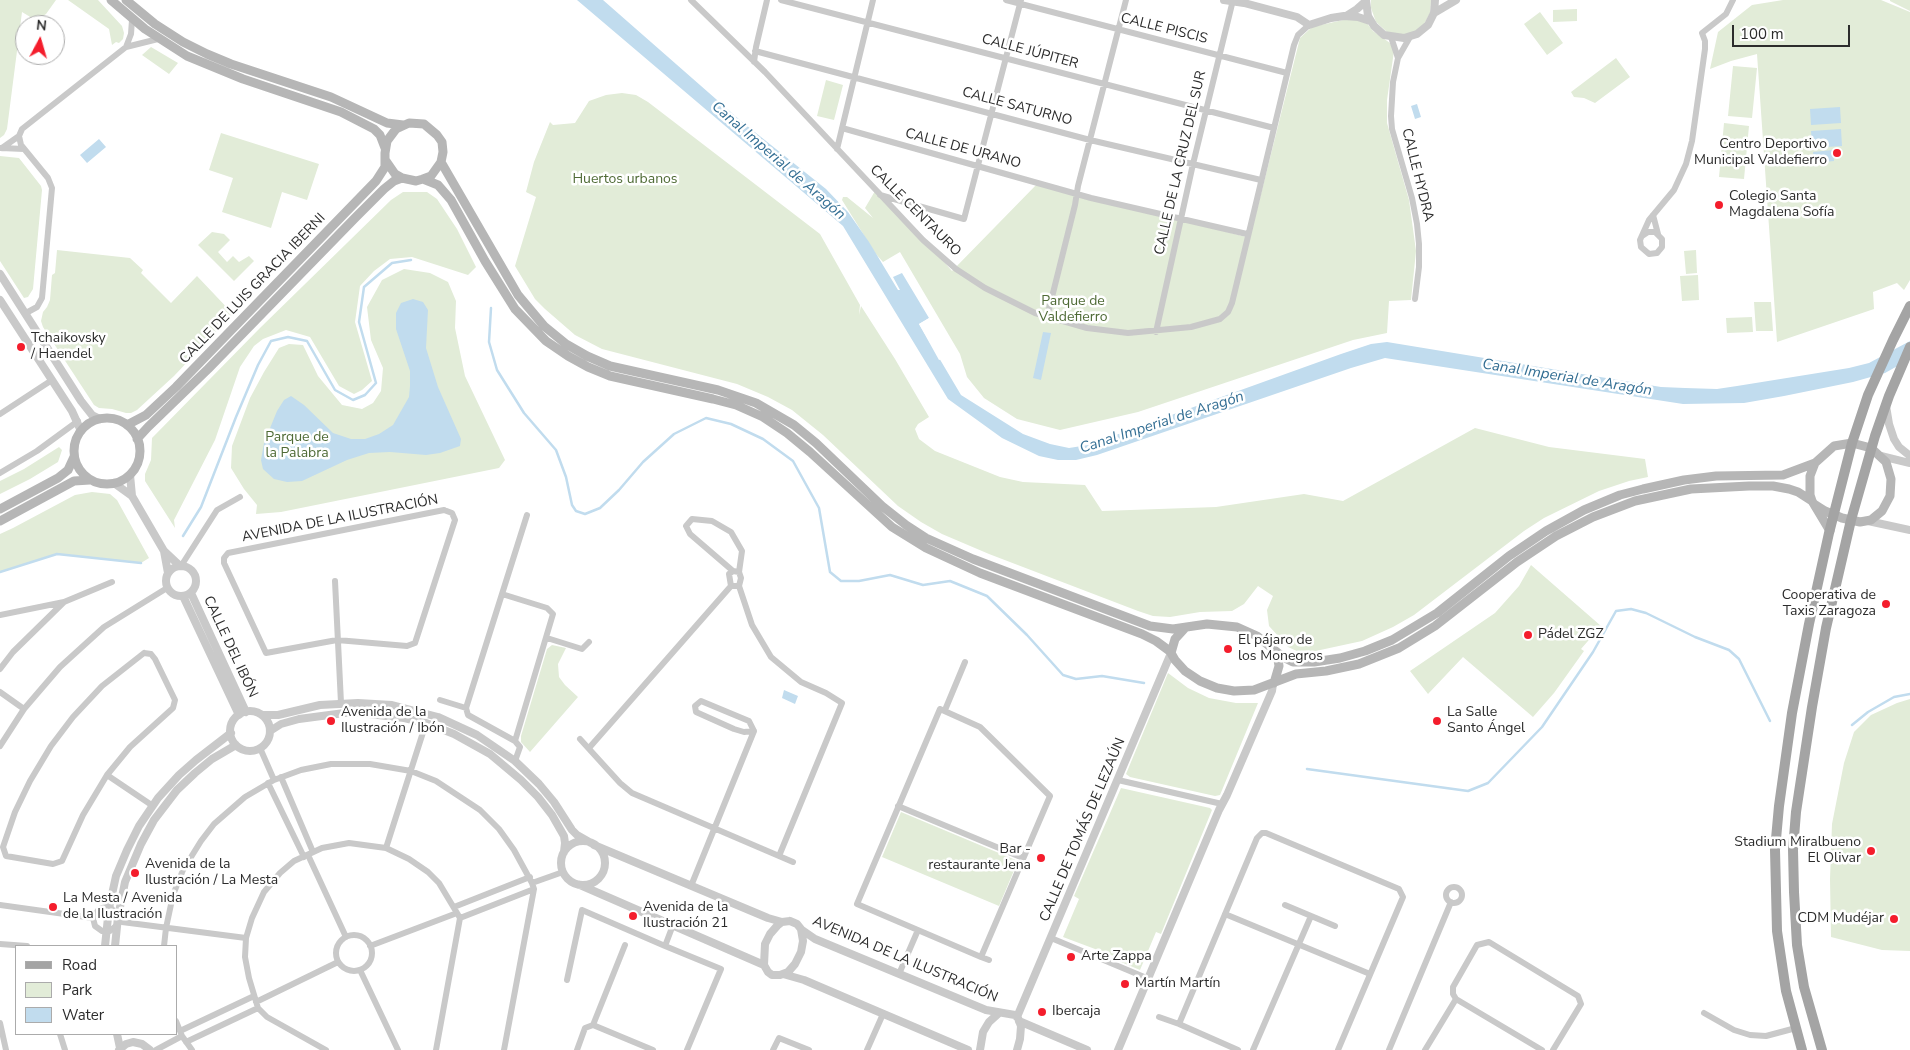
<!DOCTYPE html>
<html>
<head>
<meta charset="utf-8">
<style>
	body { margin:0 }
	#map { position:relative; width:1910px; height:1050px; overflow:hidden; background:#fff; font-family:"Nunito Sans",sans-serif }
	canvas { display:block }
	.legend { position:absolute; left:15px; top:945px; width:162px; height:90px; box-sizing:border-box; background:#fff; border:1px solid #ababab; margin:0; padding:6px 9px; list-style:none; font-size:15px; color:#2c2c2c }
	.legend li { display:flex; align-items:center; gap:10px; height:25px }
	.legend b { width:25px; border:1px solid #ababab }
	.north { position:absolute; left:15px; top:15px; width:50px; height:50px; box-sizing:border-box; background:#fff; border:1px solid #ababab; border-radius:50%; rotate:6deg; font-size:14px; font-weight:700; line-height:20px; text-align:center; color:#2c2c2c }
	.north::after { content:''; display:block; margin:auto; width:18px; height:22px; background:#f41d2c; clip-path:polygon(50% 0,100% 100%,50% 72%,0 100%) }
	.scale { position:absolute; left:1732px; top:25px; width:118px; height:22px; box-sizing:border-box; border:2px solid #2c2c2c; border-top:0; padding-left:6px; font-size:15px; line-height:18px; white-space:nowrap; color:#2c2c2c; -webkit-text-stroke:4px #fff; paint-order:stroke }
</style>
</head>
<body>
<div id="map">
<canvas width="1910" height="1050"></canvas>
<ul class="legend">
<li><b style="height:6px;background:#a4a4a4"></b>Road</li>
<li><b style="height:14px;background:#e2ecd8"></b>Park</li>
<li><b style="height:14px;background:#c1dcee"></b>Water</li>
</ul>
<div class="north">N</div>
<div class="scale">100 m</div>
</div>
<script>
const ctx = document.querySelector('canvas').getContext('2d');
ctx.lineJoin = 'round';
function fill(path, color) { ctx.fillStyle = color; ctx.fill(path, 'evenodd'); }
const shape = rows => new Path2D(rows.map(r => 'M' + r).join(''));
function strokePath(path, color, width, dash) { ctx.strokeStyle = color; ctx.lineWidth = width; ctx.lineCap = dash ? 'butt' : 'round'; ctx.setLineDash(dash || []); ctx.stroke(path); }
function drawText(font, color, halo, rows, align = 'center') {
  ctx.font = font + ' "Nunito Sans",sans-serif'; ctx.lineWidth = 5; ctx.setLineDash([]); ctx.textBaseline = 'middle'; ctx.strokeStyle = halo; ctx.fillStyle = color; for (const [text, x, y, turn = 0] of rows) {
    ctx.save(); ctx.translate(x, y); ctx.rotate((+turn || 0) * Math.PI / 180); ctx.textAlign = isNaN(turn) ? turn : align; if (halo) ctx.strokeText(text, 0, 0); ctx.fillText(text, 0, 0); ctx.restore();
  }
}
const green = shape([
	[0,0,56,0,46,14,40,18,32,18,22,12,7,129,4,135,0,138],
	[68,0,98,0,122,26,124,33,123,39,119,43,116,42,112,45,109,29],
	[1371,0,1431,0,1430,13,1423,26,1417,31,1402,35,1394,34,1387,32,1376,22,1371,8],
	[1783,0,1881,0,1910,12,1910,280,1904,290,1897,283,1873,292,1874,309,1777,342,1757,54,1731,61,1710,69,1718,32,1752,5],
	[1890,0,1910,0,1910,11,1890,1],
	[1577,9,1577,21,1553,22,1553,10],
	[1540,12,1563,43,1547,55,1524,24],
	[1352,18,1366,22,1373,31,1390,43,1394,51,1387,100,1387,123,1409,200,1416,251,1411,300,1389,301,1387,333,1353,340,1138,412,1060,430,1017,419,984,398,967,377,960,354,900,252,883,262,875,253,842,200,843,197,847,197,873,218,865,208,875,191,937,254,952,271,1038,183,1250,238,1300,38,1312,27],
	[151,47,178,63,169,74,142,55],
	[1616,58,1630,77,1595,103,1584,98,1574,97,1571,92],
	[1733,66,1757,68,1752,118,1728,116],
	[826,80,843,85,834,120,817,116],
	[622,93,636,95,648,102,820,234,860,305,859,315,861,306,895,359,929,417,918,424,915,429,919,439,935,451,1000,477,1023,482,1085,485,1102,511,1216,507,1304,494,1343,501,1475,428,1549,447,1645,459,1648,477,1629,481,1599,491,1544,518,1524,531,1414,615,1393,627,1362,641,1311,652,1299,652,1288,647,1269,626,1267,610,1273,596,1258,586,1244,604,1232,611,1200,612,1170,617,1153,616,1138,611,989,554,942,534,921,522,898,506,823,435,792,410,768,397,737,384,602,349,575,335,545,309,535,299,515,266,536,197,526,192,534,162,550,122,553,125,575,123,589,101,606,95],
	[1724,123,1749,126,1744,179,1719,177],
	[221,133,319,164,307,200,282,192,271,228,222,212,233,178,209,170],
	[0,156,19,158,41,186,42,190,33,289,28,297,24,298,0,261],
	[403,192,427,192,437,199,457,229,476,267,468,275,412,257,390,259,374,271,360,286,355,322,372,381,362,390,354,394,339,386,310,337,286,330,263,339,254,346,240,367,215,440,174,520,175,528,145,481,145,474,151,460,152,438,260,328,391,200],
	[212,232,224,234,230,240,218,252,227,262,233,256,239,262,249,256,254,261,234,281,198,245],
	[57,250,130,258,143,270,141,273,171,303,197,276,233,314,174,376,137,410,131,413,126,413,112,409,99,408,94,405,43,327,41,321,43,312,47,307,50,300,52,275,55,273],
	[1696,250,1697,273,1686,274,1684,251],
	[404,269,430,273,448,282,456,301,455,328,465,376,505,460,499,468,281,512,256,514,257,505,244,489,231,468,232,446,250,398,264,372,279,348,289,344,303,345,318,376,342,405,362,409,373,403,381,391,383,368,371,340,367,307,382,280],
	[1698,275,1699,300,1682,301,1680,276],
	[1754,302,1771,302,1773,331,1756,331],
	[1752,317,1753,332,1727,333,1726,318],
	[59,447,62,450,58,462,30,479,0,494,0,481,24,469],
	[92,492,110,494,117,500,149,558,141,563,57,554,0,572,0,534,13,528,75,495],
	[1531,565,1601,626,1581,649,1584,651,1554,693,1533,717,1463,657,1428,694,1410,671,1495,613,1519,586],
	[552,645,566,648,558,664,559,677,565,685,578,697,530,752,521,742,521,736,547,649],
	[1168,673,1188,688,1209,698,1236,703,1258,703,1220,795,1215,796,1130,777,1126,774],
	[1910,699,1910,951,1882,950,1831,937,1830,879,1832,824,1844,763,1854,732,1871,715,1897,703],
	[1121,788,1210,808,1212,810,1161,934,1156,932,1140,970,1121,962,1119,958,1063,937,1079,899,1074,896],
	[901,812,1018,861,999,906,882,857]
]);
const water = shape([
	[577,0,603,0,741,121,826,189,848,212,869,242,898,290,900,290,893,277,902,273,929,318,919,324,961,395,1023,434,1050,444,1069,448,1088,445,1341,354,1371,344,1387,342,1661,387,1685,388,1717,389,1737,386,1849,368,1869,363,1910,341,1910,359,1885,373,1853,382,1784,396,1744,403,1683,404,1385,358,1351,368,1097,455,1076,460,1058,460,1039,456,1002,438,948,399,843,226],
	[1417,104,1421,117,1415,119,1411,106],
	[1840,107,1841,123,1811,125,1810,109],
	[1841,129,1842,146,1812,148,1811,131],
	[99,139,106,147,87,163,80,155],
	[1833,150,1834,161,1815,163,1813,152],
	[413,299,423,302,428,310,426,348,438,387,461,439,460,446,440,453,426,455,390,452,369,453,347,460,302,481,287,482,274,479,263,469,261,460,264,443,277,411,284,400,291,396,304,405,333,433,351,439,365,439,379,434,393,425,409,397,410,386,410,371,396,329,396,313,401,303],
	[1043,332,1051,333,1041,380,1033,378],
	[784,690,798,696,795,704,782,698]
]);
const pier = shape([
	[931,317,930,320,922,325,942,359,939,360,919,324]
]);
const stream = shape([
	[491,308,489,342,497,370,524,413,556,450,566,477,572,505,576,511,585,514,600,508,619,490,643,462,674,434,706,418,731,424,763,439,793,461,819,508,830,572,841,581,859,581,890,575,923,585,950,581,987,596,1027,635,1063,675,1076,679,1102,676,1144,683],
	[183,536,201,507,236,417,258,365,271,341,288,337,307,341,335,390,353,400,365,395,376,383,359,322,364,287,392,263,411,260],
	[0,572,57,554,141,563],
	[1852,725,1868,712,1894,697,1910,694],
	[1307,769,1468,791,1488,783,1542,727,1593,652,1616,611,1631,609,1646,613,1695,637,1729,650,1739,659,1770,721]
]);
const minor = shape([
	[691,0,765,72,923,240,956,269,985,288,1035,313,1087,328,1128,333,1191,327,1220,319,1228,312,1232,303,1294,45,1298,35,1309,25],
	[781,0,1274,128],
	[1006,0,1287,73],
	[1391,37,1398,58],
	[1410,37,1398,58,1393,82,1391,116,1392,129,1412,198,1417,224,1419,244,1419,267,1415,299],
	[126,47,131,34,132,20],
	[755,51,1090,140,1261,180],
	[754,62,756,47,767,0],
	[842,128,1091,198,1247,234],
	[19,136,21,145,48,178,52,188,42,298,37,307,26,313],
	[1,148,24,149],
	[2,148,19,136,22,129,126,47,158,39],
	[837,149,873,0],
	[880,195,964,219,1021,0],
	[1653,215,1658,234],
	[1642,236,1648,232,1655,232,1662,239,1662,247,1657,253,1649,254,1641,247,1640,240,1649,220,1674,190,1686,164,1692,141,1705,49,1705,41,1702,33,1726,14,1733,0],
	[1047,317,1075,205,1078,186,1126,0],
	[1156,332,1193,164,1233,0],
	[0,414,52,380],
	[0,473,37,451,78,421],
	[444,510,452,513,455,520,415,643,407,646,337,640,266,653,224,563,224,558,228,553,444,510],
	[181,566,217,510,240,497],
	[733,571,690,534,686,526,692,519,712,521,731,532,742,551,739,572],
	[335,581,341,703],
	[739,586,731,586,729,574,733,571,739,572,741,578,739,586,752,625,771,657,801,682,826,693,842,703,779,856],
	[502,594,466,708,468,715,515,741,520,747,515,761],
	[64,602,112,582],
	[0,615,64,602,13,652,0,669],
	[547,638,582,649,589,642],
	[144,653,151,654,155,659,175,700,173,708,130,747,107,775,83,815,62,861,53,864,6,856,3,847,15,812,30,781,51,746,73,717,102,686,144,653],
	[0,692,24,709],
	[440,700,466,708],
	[940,709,980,727,1050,796,981,957,857,904,940,709],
	[945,710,965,662],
	[580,739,620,783,632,793,793,862],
	[515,741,553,614,547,608,502,594,527,515],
	[0,746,24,709,60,667,104,627,167,588],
	[260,748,274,780],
	[589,748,731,586],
	[107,775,153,806],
	[281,777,313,852],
	[1118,780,1222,804],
	[268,783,304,857],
	[898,806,1023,858],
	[386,848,426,723],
	[308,855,346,937],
	[532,883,563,872],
	[691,886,754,731,749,721,701,701,695,706,696,712,734,729,744,732,754,731],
	'1446 895a8 8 0 1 1 16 0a8 8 0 1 1-16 0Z',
	[0,905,93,918],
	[1285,905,1335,926],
	[454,907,530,877],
	[1225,914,1370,974],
	[460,918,534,889],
	[122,922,246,938],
	[117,925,110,931,102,931,95,926,93,918,99,909,105,907,112,909,118,917],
	[673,925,665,946,721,969,687,1050],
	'336 953a18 18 0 1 1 36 0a18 18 0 1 1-36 0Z',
	[1051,938,1149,979],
	[0,944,27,946],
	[164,946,166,928,173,895,183,870,201,841,214,824,245,797,274,780,301,770,331,764,370,764,411,771,436,781,480,810,499,829,514,850,532,883,534,889,504,1050],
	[370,946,457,913],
	[981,957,989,960],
	[360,970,398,1050],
	[899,974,918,930],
	[567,980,582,910,665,946],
	[1456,999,1453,994,1453,987,1477,945,1489,942,1578,996,1581,1004,1553,1050],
	[256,1002,338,962],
	[1704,1013,1734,1030,1750,1035,1766,1036,1796,1028],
	[1159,1017,1179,1024],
	[176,1021,182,1036,192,1050],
	[0,1023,6,1050],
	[593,1025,625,945],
	[180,1031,254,996],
	[60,1034,65,1050],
	[186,1042,258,1008],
	[156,1050,182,1036],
	[326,1050,267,1017,258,1008,249,978,245,957,246,938,252,918,264,892,280,873,294,861,322,848,349,843,386,848,409,859,428,872,439,883,460,918,436,1050],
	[577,1050,585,1028,593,1025,653,1050],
	[773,1050,779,1038,809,1050],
	[867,1050,883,1014],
	[1238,1050,1179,1024,1257,838,1262,833,1266,833,1399,889,1403,897,1338,1050],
	[1253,1050,1311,916],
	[1389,1050,1451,902],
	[1425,1050,1456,999,1542,1050]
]);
const tertiary = shape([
	[1224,0,1244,3,1297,17,1309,25,1331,18,1344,16,1358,17,1370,21],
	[1366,0,1368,16,1374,26,1384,35,1404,38,1417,34,1428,25,1434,13,1435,0],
	[1434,13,1456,0],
	[1346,16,1357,9,1366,1],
	[0,274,81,401,92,415,100,419],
	[0,300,72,411,81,431],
	[1886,406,1889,424,1894,439,1899,447,1910,456],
	[1881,456,1910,463],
	[130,475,132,496],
	[114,483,132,496,164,551,180,566],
	[1868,521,1910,530],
	[164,551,168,573],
	'166 581a15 15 0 1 1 30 0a15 15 0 1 1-30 0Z',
	[191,593,246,712],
	[183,596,239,715],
	'230 731a20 20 0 1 1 40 0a20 20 0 1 1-40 0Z',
	[262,715,278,715,320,705,358,703,392,705,438,717,477,735,515,761,539,784,554,802,572,830,577,835,591,843],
	[270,731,281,724,299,719,352,712,404,718,426,723,454,734,490,754,521,780,538,797,552,815,564,836,565,843,564,852],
	'561 863a22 22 0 1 1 44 0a22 22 0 1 1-44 0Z',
	[594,845,768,918,782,922],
	[580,885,764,965],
	[790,921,797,924,801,929,803,941,801,952,795,964,788,972,780,975,772,975,768,972,764,965,765,944,770,934,777,926,782,922,790,921],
	[802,930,815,939,986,1010,1015,1015,1018,1018,1021,1026,1020,1039,1017,1050],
	[105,946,109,908,116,876,127,850,139,826,158,798,179,775,196,760,231,733],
	[115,946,118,917,125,882,141,844,154,820,177,790,195,773,212,759,236,745],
	[783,974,804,980,968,1050],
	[1017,1017,1171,653],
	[1019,1021,1087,1050],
	[117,1034,120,1048],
	[119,1050,126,1044,133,1042,142,1044,150,1050],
	[980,1050,983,1032,989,1022,999,1013],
	[1118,1050,1219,810,1227,795,1272,691,1273,684]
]);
const secondary = shape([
	[111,0,145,29,187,56,243,79,341,112,374,129,380,135,385,148],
	[126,0,155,24,183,42,207,54,231,64,331,97,387,123,403,125],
	[441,162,518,295,544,326,566,344,587,356,610,366,718,390,756,403,794,425,816,443,882,506,906,525,926,538,973,559,1150,626,1173,629,1207,624,1237,627,1257,636,1283,657,1293,662,1314,662,1340,658,1365,651,1392,640,1437,613,1509,556,1546,531,1584,510,1620,495,1643,489,1684,480,1716,476,1783,475,1815,463],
	[423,179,438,185,451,200,485,261,515,309,546,341,568,356,588,367,610,376,713,399,736,405,763,417,787,433,810,452,892,527,926,548,980,573,1142,634,1156,641,1171,652],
	'74 451a33 33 0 1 1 66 0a33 33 0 1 1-66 0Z',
	[127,425,146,415,176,387,376,181,385,167,385,153,387,141,396,129,409,123,424,124,437,135,442,142,443,152,441,162,431,176,423,179,416,181,402,178,395,174,386,161],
	[137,439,148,427,208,369,355,218,384,189,394,181,402,178],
	[1814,504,1825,511,1842,518,1860,522,1871,520,1882,511,1890,496,1891,479,1886,462,1871,448,1852,443,1834,446,1815,463,1810,476,1810,495,1812,501,1830,531],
	[0,509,58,478,68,470,74,457],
	[0,521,74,481,90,480],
	[1185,628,1175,639,1171,653,1175,660,1185,671,1200,681,1217,688,1234,691,1254,690,1296,674,1326,671,1359,664,1399,648,1435,626,1517,562,1556,536,1593,517,1635,501,1691,489,1749,486,1773,486,1789,489,1798,492,1812,501],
	[1274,683,1279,666,1277,653]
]);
const primary = shape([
	[1802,1050,1786,991,1777,931,1775,850,1779,806,1792,713,1809,624,1829,533,1852,443,1868,395,1893,340,1910,306],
	[1822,1050,1804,987,1797,945,1794,892,1793,850,1796,812,1812,707,1826,628,1851,520,1875,436,1889,396,1910,347]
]);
const markers = [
	[1837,153,5,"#f41d2c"],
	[1719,205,5,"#f41d2c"],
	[21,347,5,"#f41d2c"],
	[1886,604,5,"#f41d2c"],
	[1528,635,5,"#f41d2c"],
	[1228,649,5,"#f41d2c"],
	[331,721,5,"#f41d2c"],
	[1437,721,5,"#f41d2c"],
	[1871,851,5,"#f41d2c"],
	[1041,858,5,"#f41d2c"],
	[135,873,5,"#f41d2c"],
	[53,907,5,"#f41d2c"],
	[633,916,5,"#f41d2c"],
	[1894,919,5,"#f41d2c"],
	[1071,957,5,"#f41d2c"],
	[1125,984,5,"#f41d2c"],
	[1042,1012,5,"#f41d2c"]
];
const streetNames = [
	["CALLE PISCIS",1164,29,14],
	["CALLE JÚPITER",1030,52,15],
	["CALLE SATURNO",1017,107,15],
	["CALLE DE URANO",963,149,15],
	["CALLE DE LA CRUZ DEL SUR",1181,163,-77],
	["CALLE HYDRA",1417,175,76],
	["CALLE CENTAURO",915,211,45],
	["CALLE DE LUIS GRACIA IBERNI",253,289,-46],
	["AVENIDA DE LA ILUSTRACIÓN",340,519,-11],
	["CALLE DEL IBÓN",230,647,65],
	["CALLE DE TOMÁS DE LEZAÚN",1083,830,-67],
	["AVENIDA DE LA ILUSTRACIÓN",905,960,23]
];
const poiNames = [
	["Centro Deportivo",1827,145,"right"],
	["Municipal Valdefierro",1827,161,"right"],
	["Colegio Santa",1729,197],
	["Magdalena Sofía",1729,213],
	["Tchaikovsky",31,339],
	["/ Haendel",31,355],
	["Cooperativa de",1876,596,"right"],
	["Taxis Zaragoza",1876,612,"right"],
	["Pádel ZGZ",1538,635],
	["El pájaro de",1238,641],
	["los Monegros",1238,657],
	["Avenida de la",341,713],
	["Ilustración / Ibón",341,729],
	["La Salle",1447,713],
	["Santo Ángel",1447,729],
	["Stadium Miralbueno",1861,843,"right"],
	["El Olivar",1861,859,"right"],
	["Bar -",1031,850,"right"],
	["restaurante Jena",1031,866,"right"],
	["Avenida de la",145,865],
	["Ilustración / La Mesta",145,881],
	["La Mesta / Avenida",63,899],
	["de la Ilustración",63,915],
	["Avenida de la",643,908],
	["Ilustración 21",643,924],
	["CDM Mudéjar",1884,919,"right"],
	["Arte Zappa",1081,957],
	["Martín Martín",1135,984],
	["Ibercaja",1052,1012]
];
const parkNames = [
	["Huertos urbanos",625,180],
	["Parque de",1073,302],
	["Valdefierro",1073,318],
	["Parque de",297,438],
	["la Palabra",297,454]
];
const waterNames = [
	["Canal Imperial de Aragón",778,161,41],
	["Canal Imperial de Aragón",1567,378,9],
	["Canal Imperial de Aragón",1162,423,-18]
];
fill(green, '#e2ecd8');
fill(water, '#c1dcee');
fill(pier, '#fff');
strokePath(stream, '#c1dcee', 2.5);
strokePath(minor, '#c9c9c9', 6);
strokePath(tertiary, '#c9c9c9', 8);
strokePath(secondary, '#b6b6b6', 9);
strokePath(primary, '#a4a4a4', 10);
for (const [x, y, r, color] of markers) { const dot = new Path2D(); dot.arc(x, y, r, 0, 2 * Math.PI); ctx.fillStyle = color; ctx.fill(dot); strokePath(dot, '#fff', 2); }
drawText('14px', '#2c2c2c', '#fff', streetNames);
drawText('14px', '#2c2c2c', '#fff', poiNames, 'left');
drawText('14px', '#4f6b36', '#fff', parkNames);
drawText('italic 15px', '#346f94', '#fff', waterNames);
</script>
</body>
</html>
